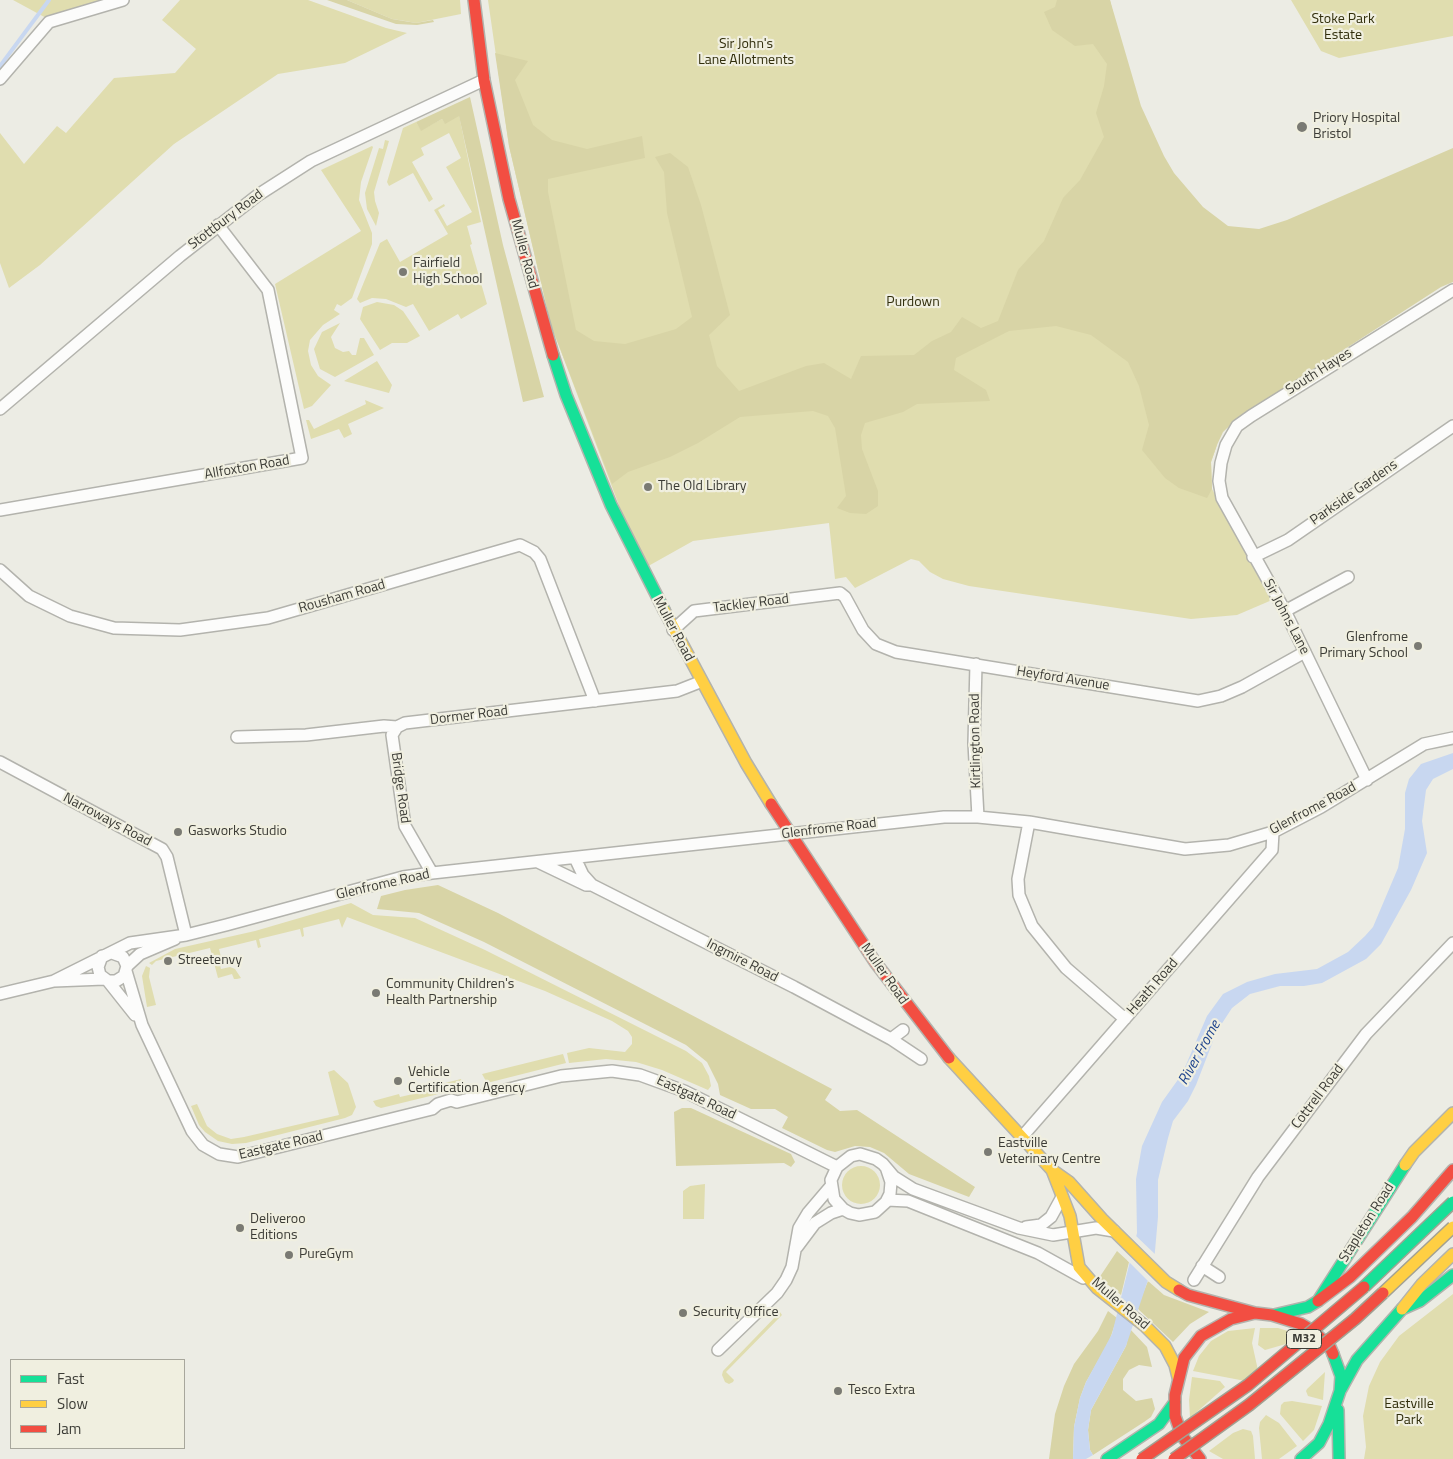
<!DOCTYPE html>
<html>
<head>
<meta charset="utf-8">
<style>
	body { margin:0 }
	#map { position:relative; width:1453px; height:1459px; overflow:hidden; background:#ecece4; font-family:"Titillium Web",sans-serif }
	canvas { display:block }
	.legend { position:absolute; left:10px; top:1359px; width:175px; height:90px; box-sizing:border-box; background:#f0efe0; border:1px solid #a8a79c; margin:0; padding:6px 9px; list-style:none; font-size:15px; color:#3c3c36 }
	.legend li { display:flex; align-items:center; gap:10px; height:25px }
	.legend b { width:25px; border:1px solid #a8a79c }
</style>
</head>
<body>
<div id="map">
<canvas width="1453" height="1459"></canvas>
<ul class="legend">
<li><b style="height:6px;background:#16e098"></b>Fast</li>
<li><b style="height:6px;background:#ffcf43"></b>Slow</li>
<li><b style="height:6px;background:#f24e42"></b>Jam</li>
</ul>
</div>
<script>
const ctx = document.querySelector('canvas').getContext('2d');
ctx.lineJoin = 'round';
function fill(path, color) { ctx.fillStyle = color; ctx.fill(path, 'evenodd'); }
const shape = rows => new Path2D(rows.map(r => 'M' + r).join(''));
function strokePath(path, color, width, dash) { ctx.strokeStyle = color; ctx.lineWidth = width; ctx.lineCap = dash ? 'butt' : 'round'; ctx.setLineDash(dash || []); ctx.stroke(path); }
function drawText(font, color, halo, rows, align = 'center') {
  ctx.font = font + ' "Titillium Web",sans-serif'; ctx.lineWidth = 4.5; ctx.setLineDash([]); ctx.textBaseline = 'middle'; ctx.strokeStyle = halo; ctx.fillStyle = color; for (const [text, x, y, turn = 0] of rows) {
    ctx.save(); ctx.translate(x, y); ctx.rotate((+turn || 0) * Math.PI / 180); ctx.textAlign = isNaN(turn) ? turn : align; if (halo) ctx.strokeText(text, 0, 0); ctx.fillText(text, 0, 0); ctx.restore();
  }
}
const green = shape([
	[13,0,113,0,48,19],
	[180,0,308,0,386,28,407,33,345,63,278,74,174,144,40,265,9,288,0,263,0,133,24,164,57,126,66,133,114,78,175,73,196,49,162,20],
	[347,0,460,0,461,14,416,23,405,21,392,19],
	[488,0,1110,0,1217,445,1211,462,1212,489,1272,600,1237,615,1191,619,969,586,943,579,930,572,919,561,911,559,855,588,846,577,835,579,829,523,693,541,643,569,551,325,509,146],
	[1291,0,1453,0,1453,36,1339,58,1321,51],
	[459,115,481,222,467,226,472,244,470,245,487,304,461,319,458,314,429,331,413,304,406,307,386,299,372,298,360,303,357,299,380,243,387,239,400,262,448,234,434,210,444,204,445,206,438,210,447,226,472,212,446,167,461,158,449,133,421,148,424,155,412,162,433,199,429,202,413,173,389,186,387,182,403,128,416,122,421,130,442,119,445,123],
	[385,140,389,141,374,192,375,201,379,213,376,226,367,209,365,193,379,148,383,149],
	[372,146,373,147,361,182,359,200,372,233,372,244,352,298,341,306,337,304,334,310,340,314,323,325,310,340,308,351,311,365,318,376,331,385,312,406,304,409,275,284,361,231,321,170],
	[377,302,394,305,403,311,420,336,407,343,392,343,380,350,360,319,363,307],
	[340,323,331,337,335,348,343,352,349,351,352,355,356,355,360,338,364,338,374,355,335,377,320,369,314,349,322,332],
	[377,361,392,385,389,393,344,381],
	[365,400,384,408,348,424,352,434,344,438,339,429,311,439,306,420,309,420,314,429,366,404],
	[351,903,373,915,415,918,485,950,686,1051,702,1063,709,1076,711,1086,708,1090,662,1070,636,1062,606,1059,569,1063,567,1053,589,1048,625,1052,632,1044,632,1037,628,1031,612,1021,545,991,347,917,342,928,339,919,303,928,304,936,302,937,300,929,259,939,261,947,258,948,256,940,219,949,221,957,218,958,221,969,230,967,235,969,241,978,237,979,234,979,232,974,218,978,210,948,156,961,152,965,149,963,175,949,255,931],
	[146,966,150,968,149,977,156,1005,147,1007,142,976],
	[563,1054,566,1063,487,1083,482,1074],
	[334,1070,348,1083,356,1107,352,1115,345,1118,246,1143,232,1144,218,1141,205,1132,199,1125,191,1106,197,1104,207,1126,217,1134,231,1139,244,1137,339,1115,328,1072],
	[461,1079,463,1088,381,1108,376,1106,373,1101,399,1094,400,1097,413,1094,425,1091,425,1088],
	'842 1185a19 19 0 1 1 38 0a19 19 0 1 1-38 0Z',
	[705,1184,704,1219,683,1219,683,1191,690,1186],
	[1453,1294,1453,1459,1364,1459,1366,1447,1363,1416,1369,1386,1380,1362,1399,1336],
	[780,1312,782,1315,726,1372,734,1380,733,1382,729,1384,725,1382,722,1375,723,1371],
	[1255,1328,1252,1343,1261,1384,1193,1371,1199,1356,1211,1341,1228,1331],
	[1260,1328,1278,1328,1301,1335,1286,1344,1265,1350,1258,1345],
	[1325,1372,1323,1400,1308,1396,1306,1391,1307,1389],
	[1192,1377,1220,1381,1225,1387,1190,1418,1189,1400],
	[1292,1401,1322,1406,1314,1430,1303,1441,1280,1414,1281,1405,1284,1402],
	[1266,1415,1279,1423,1297,1446,1279,1459,1262,1459,1259,1428,1260,1422],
	[1243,1429,1251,1431,1253,1436,1255,1459,1223,1459,1209,1451,1233,1433]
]);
const forest = shape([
	[327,0,347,0,392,19,416,23,433,20,434,22,417,25,396,24],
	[1057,0,1110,0,1141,106,1164,156,1174,173,1203,207,1228,226,1259,229,1287,220,1453,148,1453,282,1441,287,1238,418,1223,432,1217,445,1211,462,1212,489,1207,498,1179,488,1165,478,1142,450,1149,425,1139,386,1128,362,1091,335,1056,326,1009,331,956,358,954,370,986,390,990,401,917,404,903,412,865,423,861,435,862,449,878,491,878,506,866,514,850,513,837,508,846,496,835,428,828,416,813,411,740,417,698,443,670,457,628,472,612,484,551,325,509,146,495,53,528,61,515,80,533,125,552,140,587,149,642,136,645,158,548,179,548,192,576,330,594,341,625,344,676,329,692,317,667,213,664,172,655,157,670,153,688,167,701,205,730,315,709,335,717,366,739,391,806,366,824,363,851,379,861,356,914,355,932,341,951,332,962,317,981,328,998,321,1018,270,1044,241,1063,198,1080,180,1104,137,1096,113,1104,86,1107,64,1093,44,1075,46,1052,30,1044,12,1055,7],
	[470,97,503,245,544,397,523,402,459,116,445,124,442,119,421,131,416,122],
	[438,885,498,913,832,1089,825,1100,840,1111,857,1110,975,1187,969,1197,909,1174,884,1153,870,1147,855,1146,835,1152,827,1150,782,1128,788,1117,775,1109,751,1109,720,1095,718,1084,707,1062,686,1045,484,942,419,913,377,909,381,896,405,890],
	[682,1108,691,1108,791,1154,795,1162,791,1167,784,1163,676,1166,674,1112],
	[1117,1251,1129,1262,1121,1295,1099,1278],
	[1148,1281,1164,1295,1209,1312,1190,1324,1173,1342,1137,1308],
	[1108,1311,1117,1318,1109,1342,1086,1382,1080,1398,1074,1427,1073,1459,1049,1459,1055,1414,1064,1386,1074,1364,1098,1331],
	[1130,1329,1147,1347,1152,1367,1139,1365,1129,1370,1123,1379,1123,1390,1136,1401,1152,1398,1155,1409,1151,1417,1144,1422,1093,1455,1090,1450,1088,1430,1091,1410,1126,1346]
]);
const water = shape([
	[1453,753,1453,769,1433,779,1426,790,1422,821,1427,853,1411,890,1381,944,1366,959,1322,983,1304,986,1280,986,1250,994,1232,1008,1217,1031,1196,1085,1188,1101,1173,1121,1168,1138,1158,1180,1158,1217,1154,1262,1126,1346,1091,1410,1088,1430,1090,1450,1093,1455,1086,1459,1073,1459,1074,1427,1080,1398,1086,1382,1112,1334,1137,1233,1136,1179,1142,1146,1162,1102,1182,1074,1207,1016,1223,994,1247,982,1275,974,1317,969,1348,952,1365,936,1373,927,1398,868,1405,829,1405,793,1409,779,1421,764]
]);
const pier = shape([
	[1134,1234,1157,1256,1152,1278,1149,1282,1127,1260]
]);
const stream = shape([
	[0,66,49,0]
]);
const street = shape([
	[0,79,49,22,123,0],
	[0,409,180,256,258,195,311,161,484,80],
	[0,510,302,458,268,290,218,225],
	[1253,557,1288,540,1453,426],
	[0,570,29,596,70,616,114,628,180,630,268,618,520,545,534,552,540,559,595,701],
	[1285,611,1348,577],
	[673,630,694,611,840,593,845,597,863,630,876,644,896,652,1198,701,1221,696,1242,687,1305,652],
	[976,664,974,743,978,817],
	[397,727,392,735,405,826,432,873],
	[237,737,306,735,384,726,397,727,405,723,677,691,700,682],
	[0,762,162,849,167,857,186,935],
	[1367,780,1285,611,1222,498,1219,481,1221,463,1226,445,1237,426,1251,416,1453,290],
	[1029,822,1018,879,1019,895,1032,926,1066,968,1125,1019],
	[538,862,586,885,592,885,583,875,575,858],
	[592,885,794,987,891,1039,921,1059],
	[102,956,98,967,100,975,108,981,116,981,124,976,127,966,123,957,112,953],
	[127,966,140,954,175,939],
	[126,971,142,1025,192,1131,203,1145,219,1154,238,1157,432,1109,438,1104,451,1100,457,1102,561,1076,612,1071,640,1075,684,1091,837,1167],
	[54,981,130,943,186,935,226,925,403,877,432,873,944,817,978,817,1029,822,1185,849,1229,845,1273,832,1321,807,1424,744,1453,738],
	[108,981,135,1015],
	[0,994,54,981,104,979],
	[891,1039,903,1030],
	[1021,1138,1272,850,1273,832],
	[887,1170,891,1182,890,1194,886,1202,875,1212,859,1215,850,1213,843,1209,834,1199,831,1180,837,1167,851,1156,860,1154,876,1159,883,1164,894,1177,913,1189,1019,1228,1053,1235,1096,1228,1114,1231],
	[887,1200,908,1201,1038,1253,1083,1278],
	[1026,1227,1041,1225,1051,1217,1062,1197],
	[797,1247,815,1223,831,1213,843,1209],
	[1202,1266,1219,1277],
	[1194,1280,1258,1177,1366,1034,1453,943],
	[718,1350,777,1293,786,1280,792,1267,799,1228,808,1213,831,1186]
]);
const fast = shape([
	[553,355,566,395,611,505,664,610],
	[1274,1315,1308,1307,1318,1301,1405,1165],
	[1341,1389,1357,1360,1402,1309,1420,1301,1453,1275],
	[1338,1410,1339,1459],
	[1107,1459,1159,1424,1175,1402],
	[1301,1459,1319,1443,1329,1424,1340,1391,1341,1376,1333,1354]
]);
const slow = shape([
	[664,610,746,763,771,804],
	[949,1058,1052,1170,1069,1182,1102,1219,1166,1282,1179,1290],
	[1405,1165,1414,1152,1453,1113],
	[1052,1170,1070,1216,1079,1267,1097,1288,1145,1326,1165,1346,1175,1365,1178,1377],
	[1402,1309,1422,1284,1453,1254]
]);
const jam = shape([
	[474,0,484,80,509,199,553,355],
	[771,804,875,962,949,1058],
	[1179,1290,1188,1295,1255,1313],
	[1318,1301,1350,1277,1412,1217,1453,1170],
	[1200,1459,1182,1436,1175,1416,1175,1395,1184,1358,1201,1336,1231,1319,1255,1313,1272,1315,1301,1324,1313,1331,1330,1347,1333,1354]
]);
const fastBridge = shape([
	[1364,1287,1453,1202]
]);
const slowBridge = shape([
	[1383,1293,1453,1227]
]);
const jamBridge = shape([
	[1142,1459,1248,1385,1364,1287],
	[1174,1459,1249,1405,1355,1319,1383,1293]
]);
const markers = [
	[1302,127,6,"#7a7a73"],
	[403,272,5,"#7a7a73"],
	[648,487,5,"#7a7a73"],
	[1418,646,5,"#7a7a73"],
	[178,832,5,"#7a7a73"],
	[168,961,5,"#7a7a73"],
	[376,993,5,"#7a7a73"],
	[398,1081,5,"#7a7a73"],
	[988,1152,5,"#7a7a73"],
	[240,1228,5,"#7a7a73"],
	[289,1255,5,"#7a7a73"],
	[683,1313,5,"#7a7a73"],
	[838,1391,5,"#7a7a73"]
];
const shields = [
	[1304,1339,35]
];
const shieldNames = [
	["M32",1304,1339]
];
const parkNames = [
	["Stoke Park",1343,20],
	["Estate",1343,36],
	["Sir John's",746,45],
	["Lane Allotments",746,61],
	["Purdown",913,303],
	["Eastville",1409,1405],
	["Park",1409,1421]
];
const poiNames = [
	["Priory Hospital",1313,119],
	["Bristol",1313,135],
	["Fairfield",413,264],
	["High School",413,280],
	["The Old Library",658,487],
	["Glenfrome",1408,638,"right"],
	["Primary School",1408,654,"right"],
	["Gasworks Studio",188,832],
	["Streetenvy",178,961],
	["Community Children's",386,985],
	["Health Partnership",386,1001],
	["Vehicle",408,1073],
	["Certification Agency",408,1089],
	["Eastville",998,1144],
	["Veterinary Centre",998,1160],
	["Deliveroo",250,1220],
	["Editions",250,1236],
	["PureGym",299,1255],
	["Security Office",693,1313],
	["Tesco Extra",848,1391]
];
const streetNames = [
	["Stottbury Road",226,220,-37],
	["Muller Road",524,254,75],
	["South Hayes",1319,372,-32],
	["Allfoxton Road",247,468,-10],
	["Parkside Gardens",1354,493,-35],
	["Rousham Road",342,597,-16],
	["Tackley Road",751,604,-7],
	["Sir Johns Lane",1286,617,62],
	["Muller Road",673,629,62],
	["Heyford Avenue",1063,679,9],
	["Dormer Road",469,716,-7],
	["Kirtlington Road",976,741,-91],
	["Bridge Road",400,788,82],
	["Glenfrome Road",1313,809,-28],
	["Narroways Road",107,820,28],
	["Glenfrome Road",829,829,-7],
	["Glenfrome Road",383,885,-13],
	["Ingmire Road",742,961,27],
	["Muller Road",884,974,55],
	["Heath Road",1153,987,-49],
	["Cottrell Road",1318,1097,-53],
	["Eastgate Road",696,1098,25],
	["Eastgate Road",281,1146,-13],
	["Stapleton Road",1367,1223,-58],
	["Muller Road",1120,1304,41]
];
const waterNames = [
	["River Frome",1200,1053,-61]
];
fill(green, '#e0ddaf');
fill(forest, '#d8d4a6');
fill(water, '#c8d7f0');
fill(pier, '#ecece4');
strokePath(stream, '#c8d7f0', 4);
strokePath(street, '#b3b3ad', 14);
strokePath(fast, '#b3b3ad', 14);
strokePath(slow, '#b3b3ad', 14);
strokePath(jam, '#b3b3ad', 14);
strokePath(street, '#fcfcfb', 11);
strokePath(fast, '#16e098', 11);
strokePath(slow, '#ffcf43', 11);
strokePath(jam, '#f24e42', 11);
strokePath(fastBridge, '#a2a193', 14, []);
strokePath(slowBridge, '#a2a193', 14, []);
strokePath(jamBridge, '#a2a193', 14, []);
strokePath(fastBridge, '#16e098', 11);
strokePath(slowBridge, '#ffcf43', 11);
strokePath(jamBridge, '#f24e42', 11);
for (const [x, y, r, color] of markers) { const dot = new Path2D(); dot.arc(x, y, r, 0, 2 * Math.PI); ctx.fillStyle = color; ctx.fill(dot); strokePath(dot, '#f0efe0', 2); }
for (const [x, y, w] of shields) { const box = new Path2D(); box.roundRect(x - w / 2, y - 9.5, w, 19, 4); ctx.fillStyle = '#f0efe0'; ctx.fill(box); strokePath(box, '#3c3c36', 1); }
drawText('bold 12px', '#3c3c36', null, shieldNames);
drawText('14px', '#312e0c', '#f0efe0', parkNames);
drawText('14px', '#3c3c36', '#f0efe0', poiNames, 'left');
drawText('14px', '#3c3c36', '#f0efe0', streetNames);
drawText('italic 15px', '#1e448d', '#f0efe0', waterNames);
</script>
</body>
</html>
